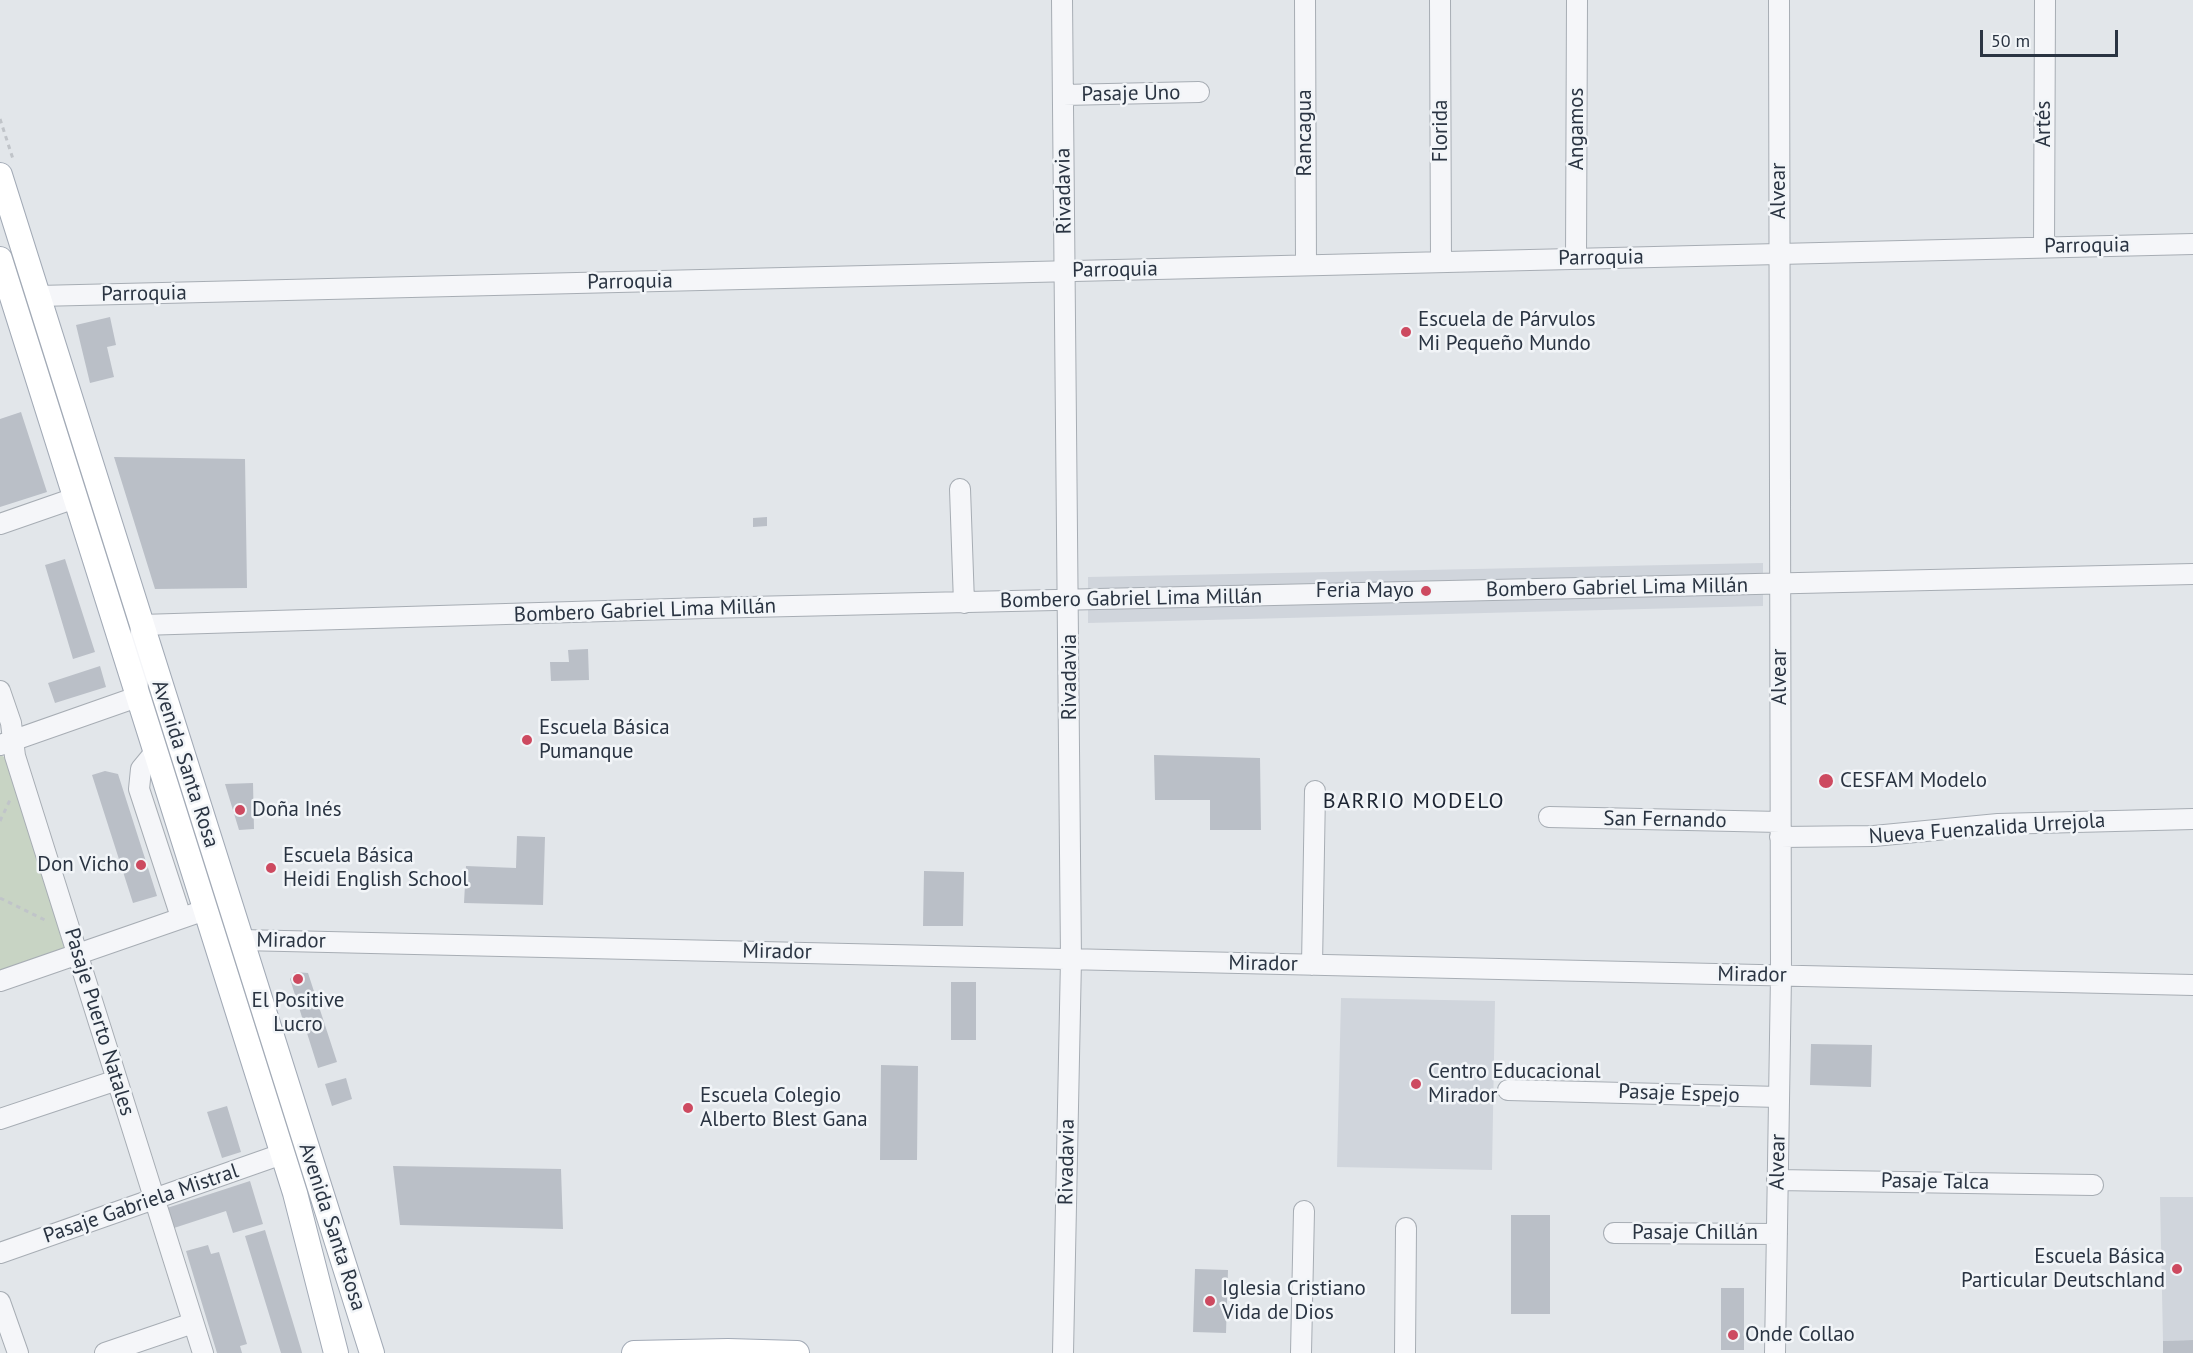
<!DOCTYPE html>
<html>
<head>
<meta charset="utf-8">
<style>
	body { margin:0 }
	#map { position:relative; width:2193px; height:1353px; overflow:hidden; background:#e2e6ea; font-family:"PT Sans",sans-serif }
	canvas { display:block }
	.scale { position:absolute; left:1980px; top:30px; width:138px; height:27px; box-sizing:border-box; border:3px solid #2a3442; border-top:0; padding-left:8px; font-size:18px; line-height:21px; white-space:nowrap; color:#2a3442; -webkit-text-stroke:4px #f2f5f8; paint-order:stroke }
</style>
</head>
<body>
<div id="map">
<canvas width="2193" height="1353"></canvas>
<div class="scale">50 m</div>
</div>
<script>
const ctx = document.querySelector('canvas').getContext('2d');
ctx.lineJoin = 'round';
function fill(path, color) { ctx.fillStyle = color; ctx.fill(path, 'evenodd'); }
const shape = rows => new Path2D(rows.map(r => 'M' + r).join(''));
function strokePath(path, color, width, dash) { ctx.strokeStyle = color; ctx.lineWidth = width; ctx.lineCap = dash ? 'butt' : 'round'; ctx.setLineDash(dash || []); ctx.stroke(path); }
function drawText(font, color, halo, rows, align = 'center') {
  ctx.font = font + ' "PT Sans",sans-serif'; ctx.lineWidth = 5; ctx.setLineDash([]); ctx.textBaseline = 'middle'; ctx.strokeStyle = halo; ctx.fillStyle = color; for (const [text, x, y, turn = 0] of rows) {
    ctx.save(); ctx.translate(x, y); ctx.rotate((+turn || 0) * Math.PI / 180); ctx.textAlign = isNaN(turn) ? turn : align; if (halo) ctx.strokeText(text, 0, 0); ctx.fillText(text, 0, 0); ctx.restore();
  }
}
const built = shape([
	[1763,563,1763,606,1088,623,1088,577],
	[1341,998,1495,1001,1492,1170,1337,1167],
	[2160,1197,2193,1197,2193,1340,2163,1341]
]);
const green = shape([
	[0,755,11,760,70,948,0,978]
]);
const building = shape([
	[110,317,116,345,107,347,114,377,90,383,76,325],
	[21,412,47,492,0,507,0,419],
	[114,457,245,459,247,588,155,589],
	[767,517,767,526,753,527,753,518],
	[65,559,95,652,73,659,45,565],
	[588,649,589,680,551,681,550,662,569,662,568,650],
	[100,666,106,687,55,703,48,683],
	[1154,755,1260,758,1261,830,1210,830,1210,800,1155,800],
	[105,771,118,774,157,896,133,903,92,775],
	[253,783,254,829,239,830,225,784],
	[517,836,545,837,543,905,464,903,466,866,516,868],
	[924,871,964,872,963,926,923,926],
	[295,972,308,973,337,1062,318,1068,290,979],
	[951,982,976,982,976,1040,951,1040],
	[1811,1044,1872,1045,1871,1087,1810,1085],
	[881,1065,918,1066,917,1160,880,1160],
	[346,1078,352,1099,332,1106,325,1084],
	[227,1106,241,1152,222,1158,207,1112],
	[393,1166,561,1169,563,1229,400,1225],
	[250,1181,263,1224,233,1233,226,1211,174,1228,167,1208],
	[1511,1215,1550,1215,1550,1314,1511,1314],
	[265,1230,301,1349,302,1353,281,1353,245,1236],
	[208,1245,211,1254,219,1252,247,1344,240,1346,242,1353,217,1353,186,1251],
	[1195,1269,1228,1270,1226,1333,1193,1332],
	[1721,1288,1744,1288,1744,1350,1721,1350],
	[2193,1340,2193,1353,2163,1353,2163,1341]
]);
const path = shape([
	[0,119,13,159],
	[0,821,10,800],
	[0,898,47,921]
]);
const minor = shape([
	[1062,0,1071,959,1063,1353],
	[1305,0,1306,265],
	[1440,0,1441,262],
	[1063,95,1199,92],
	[2044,247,2045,0],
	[1576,259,1577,0],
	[38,296,2193,244],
	[960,489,964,603],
	[0,524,75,498],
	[0,691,11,723,15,756,203,1353],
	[0,745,137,697,141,625,705,608,2193,574],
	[155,752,141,769,139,789,181,917],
	[1549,817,1780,822],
	[1780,837,1874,836,1998,824,2193,819],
	[241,940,2193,985],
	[1312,965,1315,791],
	[0,981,205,910],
	[1508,1090,1779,1097],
	[0,1119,117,1080],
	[1777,1180,2093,1185],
	[1614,1233,1777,1234],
	[0,1253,282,1154],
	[0,1302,18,1353],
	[105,1353,193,1323],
	[1301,1353,1304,1211],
	[1405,1353,1406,1228],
	[1775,1353,1781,975,1779,0]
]);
const major = shape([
	[0,175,372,1353],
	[0,259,295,1193,336,1353],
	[634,1353,728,1351,797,1353]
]);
const markers = [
	[1406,332,6,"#cd4a60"],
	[1426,591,6,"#cd4a60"],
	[527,740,6,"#cd4a60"],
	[1826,781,8,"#cd4a60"],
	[240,810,6,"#cd4a60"],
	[141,865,6,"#cd4a60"],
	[271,868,6,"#cd4a60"],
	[298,979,6,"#cd4a60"],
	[1416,1084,6,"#cd4a60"],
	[688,1108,6,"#cd4a60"],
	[2177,1269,6,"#cd4a60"],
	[1210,1301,6,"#cd4a60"],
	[1733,1335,6,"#cd4a60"]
];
const streetNames = [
	["Pasaje Uno",1131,94,-1],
	["Artés",2044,124,-90],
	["Angamos",1577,129,-90],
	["Florida",1441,131,-90],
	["Rancagua",1305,133,-90],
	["Rivadavia",1064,191,-91],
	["Alvear",1779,191,-90],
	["Parroquia",2087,246,-1],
	["Parroquia",1601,258,-1],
	["Parroquia",1115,270,-1],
	["Parroquia",630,282,-1],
	["Parroquia",144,294,-1],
	["Bombero Gabriel Lima Millán",1617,588,-1],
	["Bombero Gabriel Lima Millán",1131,599,-1],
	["Bombero Gabriel Lima Millán",645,611,-2],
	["Rivadavia",1070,677,-90],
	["Alvear",1780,677,-90],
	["Avenida Santa Rosa",185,764,72],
	["San Fernando",1665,820,1],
	["Nueva Fuenzalida Urrejola",1987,829,-4],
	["Mirador",291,941,1],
	["Mirador",777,952,1],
	["Mirador",1263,964,1],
	["Mirador",1752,975,1],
	["Pasaje Puerto Natales",99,1022,73],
	["Pasaje Espejo",1679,1094,2],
	["Rivadavia",1067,1162,-89],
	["Alvear",1778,1162,-89],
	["Pasaje Talca",1935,1182,1],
	["Pasaje Gabriela Mistral",141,1204,-19],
	["Avenida Santa Rosa",332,1227,72],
	["Pasaje Chillán",1695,1233]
];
const poiNames = [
	["Escuela de Párvulos",1418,320],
	["Mi Pequeño Mundo",1418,344],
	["Feria Mayo",1414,591,"right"],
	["Escuela Básica",539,728],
	["Pumanque",539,752],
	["CESFAM Modelo",1840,781],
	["Doña Inés",252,810],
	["Escuela Básica",283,856],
	["Heidi English School",283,880],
	["Don Vicho",129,865,"right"],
	["El Positive",298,1001,"center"],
	["Lucro",298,1025,"center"],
	["Centro Educacional",1428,1072],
	["Mirador",1428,1096],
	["Escuela Colegio",700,1096],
	["Alberto Blest Gana",700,1120],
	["Escuela Básica",2165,1257,"right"],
	["Particular Deutschland",2165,1281,"right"],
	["Iglesia Cristiano",1222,1289],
	["Vida de Dios",1222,1313],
	["Onde Collao",1745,1335]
];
const neighbourhoodNames = [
	["BARRIO MODELO",1414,802]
];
fill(built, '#d0d5dc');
fill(green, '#c8d4c4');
fill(building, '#babfc7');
strokePath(minor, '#a7adb4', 22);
strokePath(major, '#a2aab6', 26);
strokePath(path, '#c0c4c9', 3, [4.5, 4.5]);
strokePath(minor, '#f5f6f9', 20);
strokePath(major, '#fff', 24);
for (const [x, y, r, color] of markers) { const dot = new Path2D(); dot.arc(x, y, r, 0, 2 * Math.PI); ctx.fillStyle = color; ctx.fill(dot); strokePath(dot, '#f2f5f8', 2); }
drawText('21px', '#2a3442', '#f2f5f8', streetNames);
drawText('21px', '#2a3442', '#f2f5f8', poiNames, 'left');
ctx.letterSpacing = '1.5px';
drawText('22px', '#1d2533', '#f2f5f8', neighbourhoodNames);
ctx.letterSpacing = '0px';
</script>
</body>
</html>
